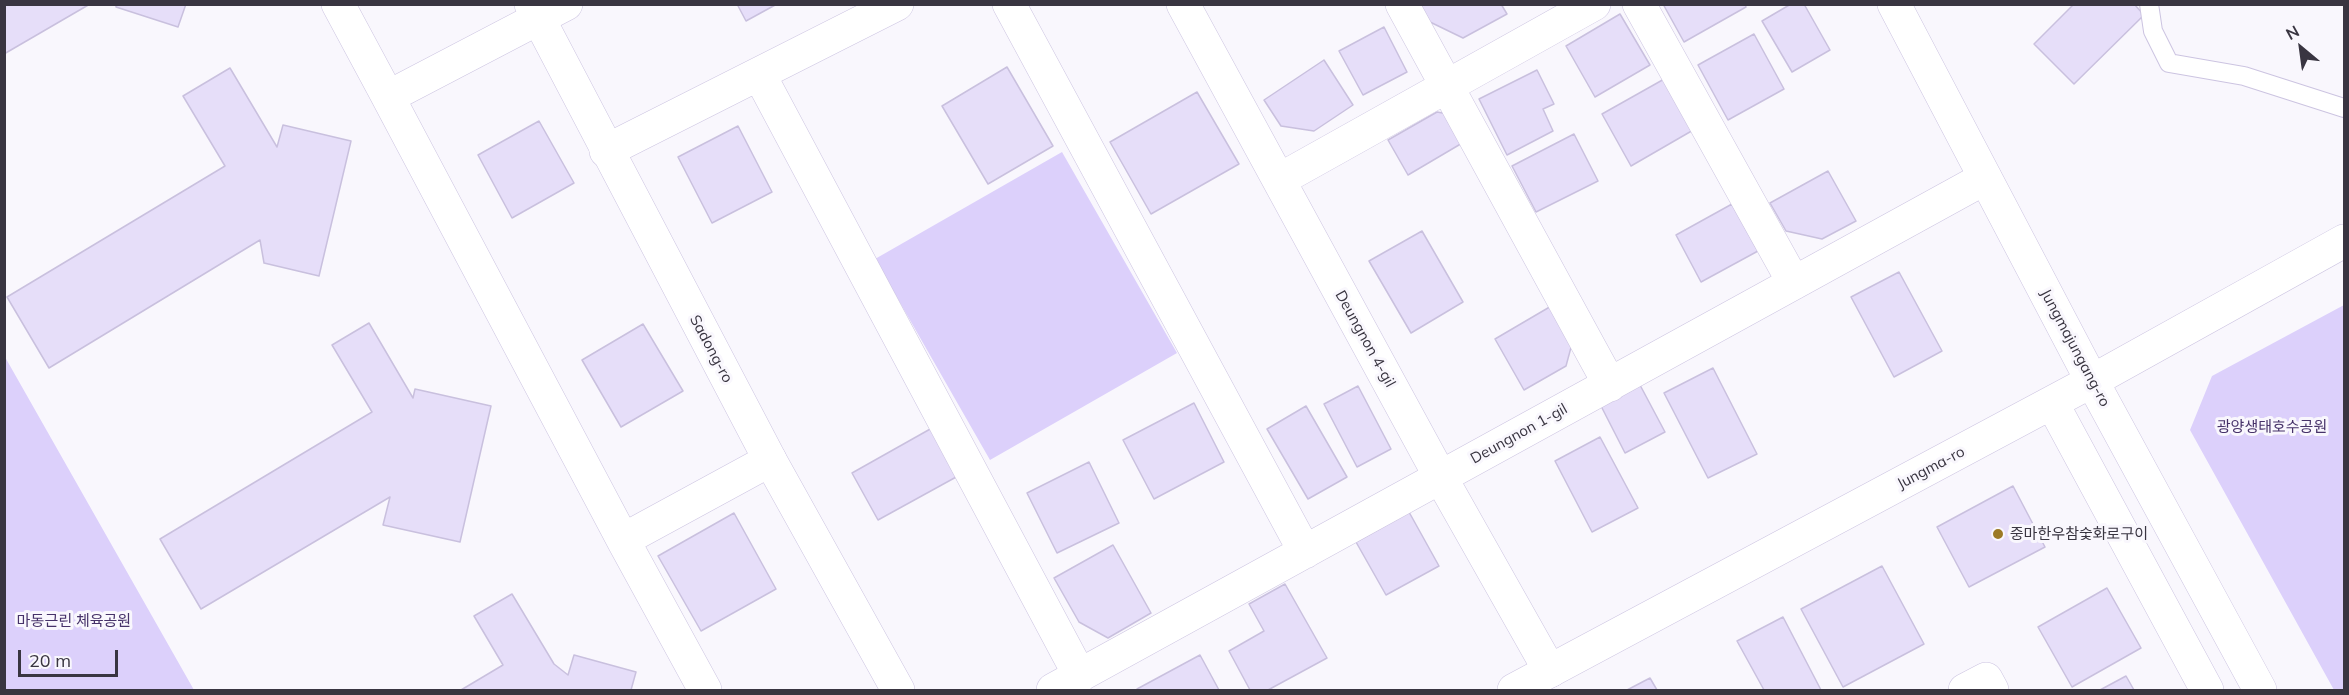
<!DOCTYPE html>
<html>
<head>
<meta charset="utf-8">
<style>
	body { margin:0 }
	#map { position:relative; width:2349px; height:695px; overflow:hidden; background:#f9f7fd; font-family:Mulish,sans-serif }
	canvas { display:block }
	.frame { position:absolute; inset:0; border:6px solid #393541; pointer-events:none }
	.north { position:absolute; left:2271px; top:18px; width:60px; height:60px; -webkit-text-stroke:4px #f9f7fd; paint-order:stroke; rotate:331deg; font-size:16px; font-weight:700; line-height:24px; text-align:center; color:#393541 }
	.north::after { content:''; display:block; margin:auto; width:21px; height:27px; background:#393541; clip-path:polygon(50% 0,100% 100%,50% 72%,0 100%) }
	.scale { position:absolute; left:18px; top:650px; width:100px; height:27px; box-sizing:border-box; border:3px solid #393541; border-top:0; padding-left:8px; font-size:18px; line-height:21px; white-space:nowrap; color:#393541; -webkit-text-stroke:4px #f9f7fd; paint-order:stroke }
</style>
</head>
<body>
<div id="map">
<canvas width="2349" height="695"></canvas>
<div class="frame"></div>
<div class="north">N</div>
<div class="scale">20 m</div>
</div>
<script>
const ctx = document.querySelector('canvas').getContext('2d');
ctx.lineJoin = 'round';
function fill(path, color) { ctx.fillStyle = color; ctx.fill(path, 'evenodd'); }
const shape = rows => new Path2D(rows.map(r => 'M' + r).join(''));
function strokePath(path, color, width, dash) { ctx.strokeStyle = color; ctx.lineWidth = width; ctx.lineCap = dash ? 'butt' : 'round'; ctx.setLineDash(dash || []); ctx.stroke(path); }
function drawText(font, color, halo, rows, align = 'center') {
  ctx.font = font + ' Mulish,"Noto Sans KR",sans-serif'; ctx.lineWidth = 6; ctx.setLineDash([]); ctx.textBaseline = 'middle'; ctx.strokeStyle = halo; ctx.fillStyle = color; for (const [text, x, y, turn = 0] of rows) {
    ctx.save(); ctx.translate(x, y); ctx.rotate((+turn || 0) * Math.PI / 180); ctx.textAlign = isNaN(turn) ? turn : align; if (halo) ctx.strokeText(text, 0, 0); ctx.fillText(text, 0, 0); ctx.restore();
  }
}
const green = shape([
	[1062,152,1177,353,990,460,875,259],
	[2344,305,2344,690,2334,690,2190,430,2212,376],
	[4,357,5,357,194,690,5,690]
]);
const building = shape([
	[4,4,90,4,4,54,4,4],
	[116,4,186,4,178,27,116,7,116,4],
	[737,4,777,4,746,21,737,4],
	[1420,4,1501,4,1507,14,1463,38,1430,22,1420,4],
	[1663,4,1745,4,1746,7,1684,42,1663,4],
	[1791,4,1804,4,1830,50,1792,72,1762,21,1791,4],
	[2074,4,2134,4,2144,15,2074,84,2034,44,2074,4],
	[1620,14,1650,65,1595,97,1566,46,1620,14],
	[1384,27,1407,72,1363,95,1339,51,1384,27],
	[1754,34,1784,89,1728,120,1698,65,1754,34],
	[1324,60,1353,105,1314,131,1281,126,1264,100,1324,60],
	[1007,67,1053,146,988,184,942,106,1007,67],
	[230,68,277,147,283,125,351,141,319,276,264,263,260,240,49,368,7,297,225,166,183,96,230,68],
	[1537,70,1554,104,1543,109,1553,131,1507,155,1479,99,1537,70],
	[1666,78,1695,129,1631,166,1602,114,1666,78],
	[1197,92,1239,164,1151,214,1110,142,1197,92],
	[1437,112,1448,114,1464,142,1408,175,1388,140,1437,112],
	[539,121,574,183,512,218,478,155,539,121],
	[738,126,772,192,712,223,678,157,738,126],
	[1574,134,1598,181,1536,212,1512,166,1574,134],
	[1828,171,1856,221,1822,239,1786,231,1770,203,1828,171],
	[1732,204,1758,251,1701,282,1676,235,1732,204],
	[1422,231,1463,302,1411,333,1369,261,1422,231],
	[1899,272,1942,351,1894,377,1851,297,1899,272],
	[1553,305,1573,340,1566,366,1524,390,1495,339,1553,305],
	[369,323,413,398,415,389,491,406,460,542,383,525,390,497,201,609,160,539,372,412,332,345,369,323],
	[643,324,683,391,621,427,582,360,643,324],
	[1713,368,1757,454,1708,478,1664,393,1713,368],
	[1640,385,1665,432,1625,453,1601,406,1640,385],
	[1358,386,1391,449,1357,467,1324,404,1358,386],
	[1194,403,1224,462,1154,499,1123,440,1194,403],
	[1306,406,1347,477,1308,499,1267,429,1306,406],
	[932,428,958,476,878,520,852,473,932,428],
	[1600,437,1638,508,1592,532,1555,461,1600,437],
	[1089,462,1119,523,1057,553,1027,493,1089,462],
	[2013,486,2045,547,1969,587,1937,527,2013,486],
	[1409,512,1439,566,1386,595,1356,542,1409,512],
	[734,513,776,589,701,631,658,556,734,513],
	[1113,545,1151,613,1108,638,1079,622,1054,578,1113,545],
	[1882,566,1924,644,1843,687,1801,609,1882,566],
	[1285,584,1327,658,1268,690,1250,690,1229,651,1264,631,1249,604,1285,584],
	[2107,588,2141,648,2072,687,2038,627,2107,588],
	[512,594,554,664,568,675,574,655,636,672,631,690,461,690,503,665,474,616,512,594],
	[1783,617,1821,690,1764,690,1737,641,1783,617],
	[1200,655,1219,690,1138,690,1137,689,1200,655],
	[2126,676,2134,690,2100,690,2126,676],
	[1650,678,1657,690,1627,690,1650,678]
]);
const lane = shape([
	[2149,4,2153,31,2169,63,2244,76,2344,108]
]);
const street = shape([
	[338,4,388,97],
	[566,4,388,97,623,540],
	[1009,4,1305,552],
	[1183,4,1441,478,1550,671],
	[1402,4,1610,385],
	[1639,4,1794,283],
	[759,74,1080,676],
	[606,151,897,4],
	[1279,180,1594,4],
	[705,690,623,540,770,460],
	[1053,690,1985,178],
	[1965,690,1986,679,1992,690]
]);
const secondary = shape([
	[531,4,770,460,898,690],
	[1894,4,2092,381,2260,690],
	[2052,403,2207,690],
	[1514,690,2092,381,2344,241]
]);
const markers = [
	[1998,534,6,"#9c7a25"]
];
const streetNames = [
	["Deungnon 4-gil",1365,339,61],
	["Jungmajungang-ro",2075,348,62],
	["Sadong-ro",711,349,62],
	["Deungnon 1-gil",1519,434,-29],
	["Jungma-ro",1931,468,-28]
];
const parkNames = [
	["광양생태호수공원",2272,427],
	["마동근린 체육공원",74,621]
];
const poiNames = [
	["중마한우참숯화로구이",2010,534]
];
fill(green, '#dcd0fb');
fill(building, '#e6def9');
strokePath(building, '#c9c0de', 1.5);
strokePath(lane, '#ccc4e1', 20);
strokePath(street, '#ccc4e1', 34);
strokePath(secondary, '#ccc4e1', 34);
strokePath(lane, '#fff', 18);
strokePath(street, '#fff', 33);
strokePath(secondary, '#fff', 33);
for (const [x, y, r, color] of markers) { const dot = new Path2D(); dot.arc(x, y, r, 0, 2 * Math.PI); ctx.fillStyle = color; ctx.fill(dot); strokePath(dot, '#f9f7fd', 2); }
drawText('15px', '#393541', '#f9f7fd', streetNames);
drawText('15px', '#463269', '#f9f7fd', parkNames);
drawText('15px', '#393541', '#f9f7fd', poiNames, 'left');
</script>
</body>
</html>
